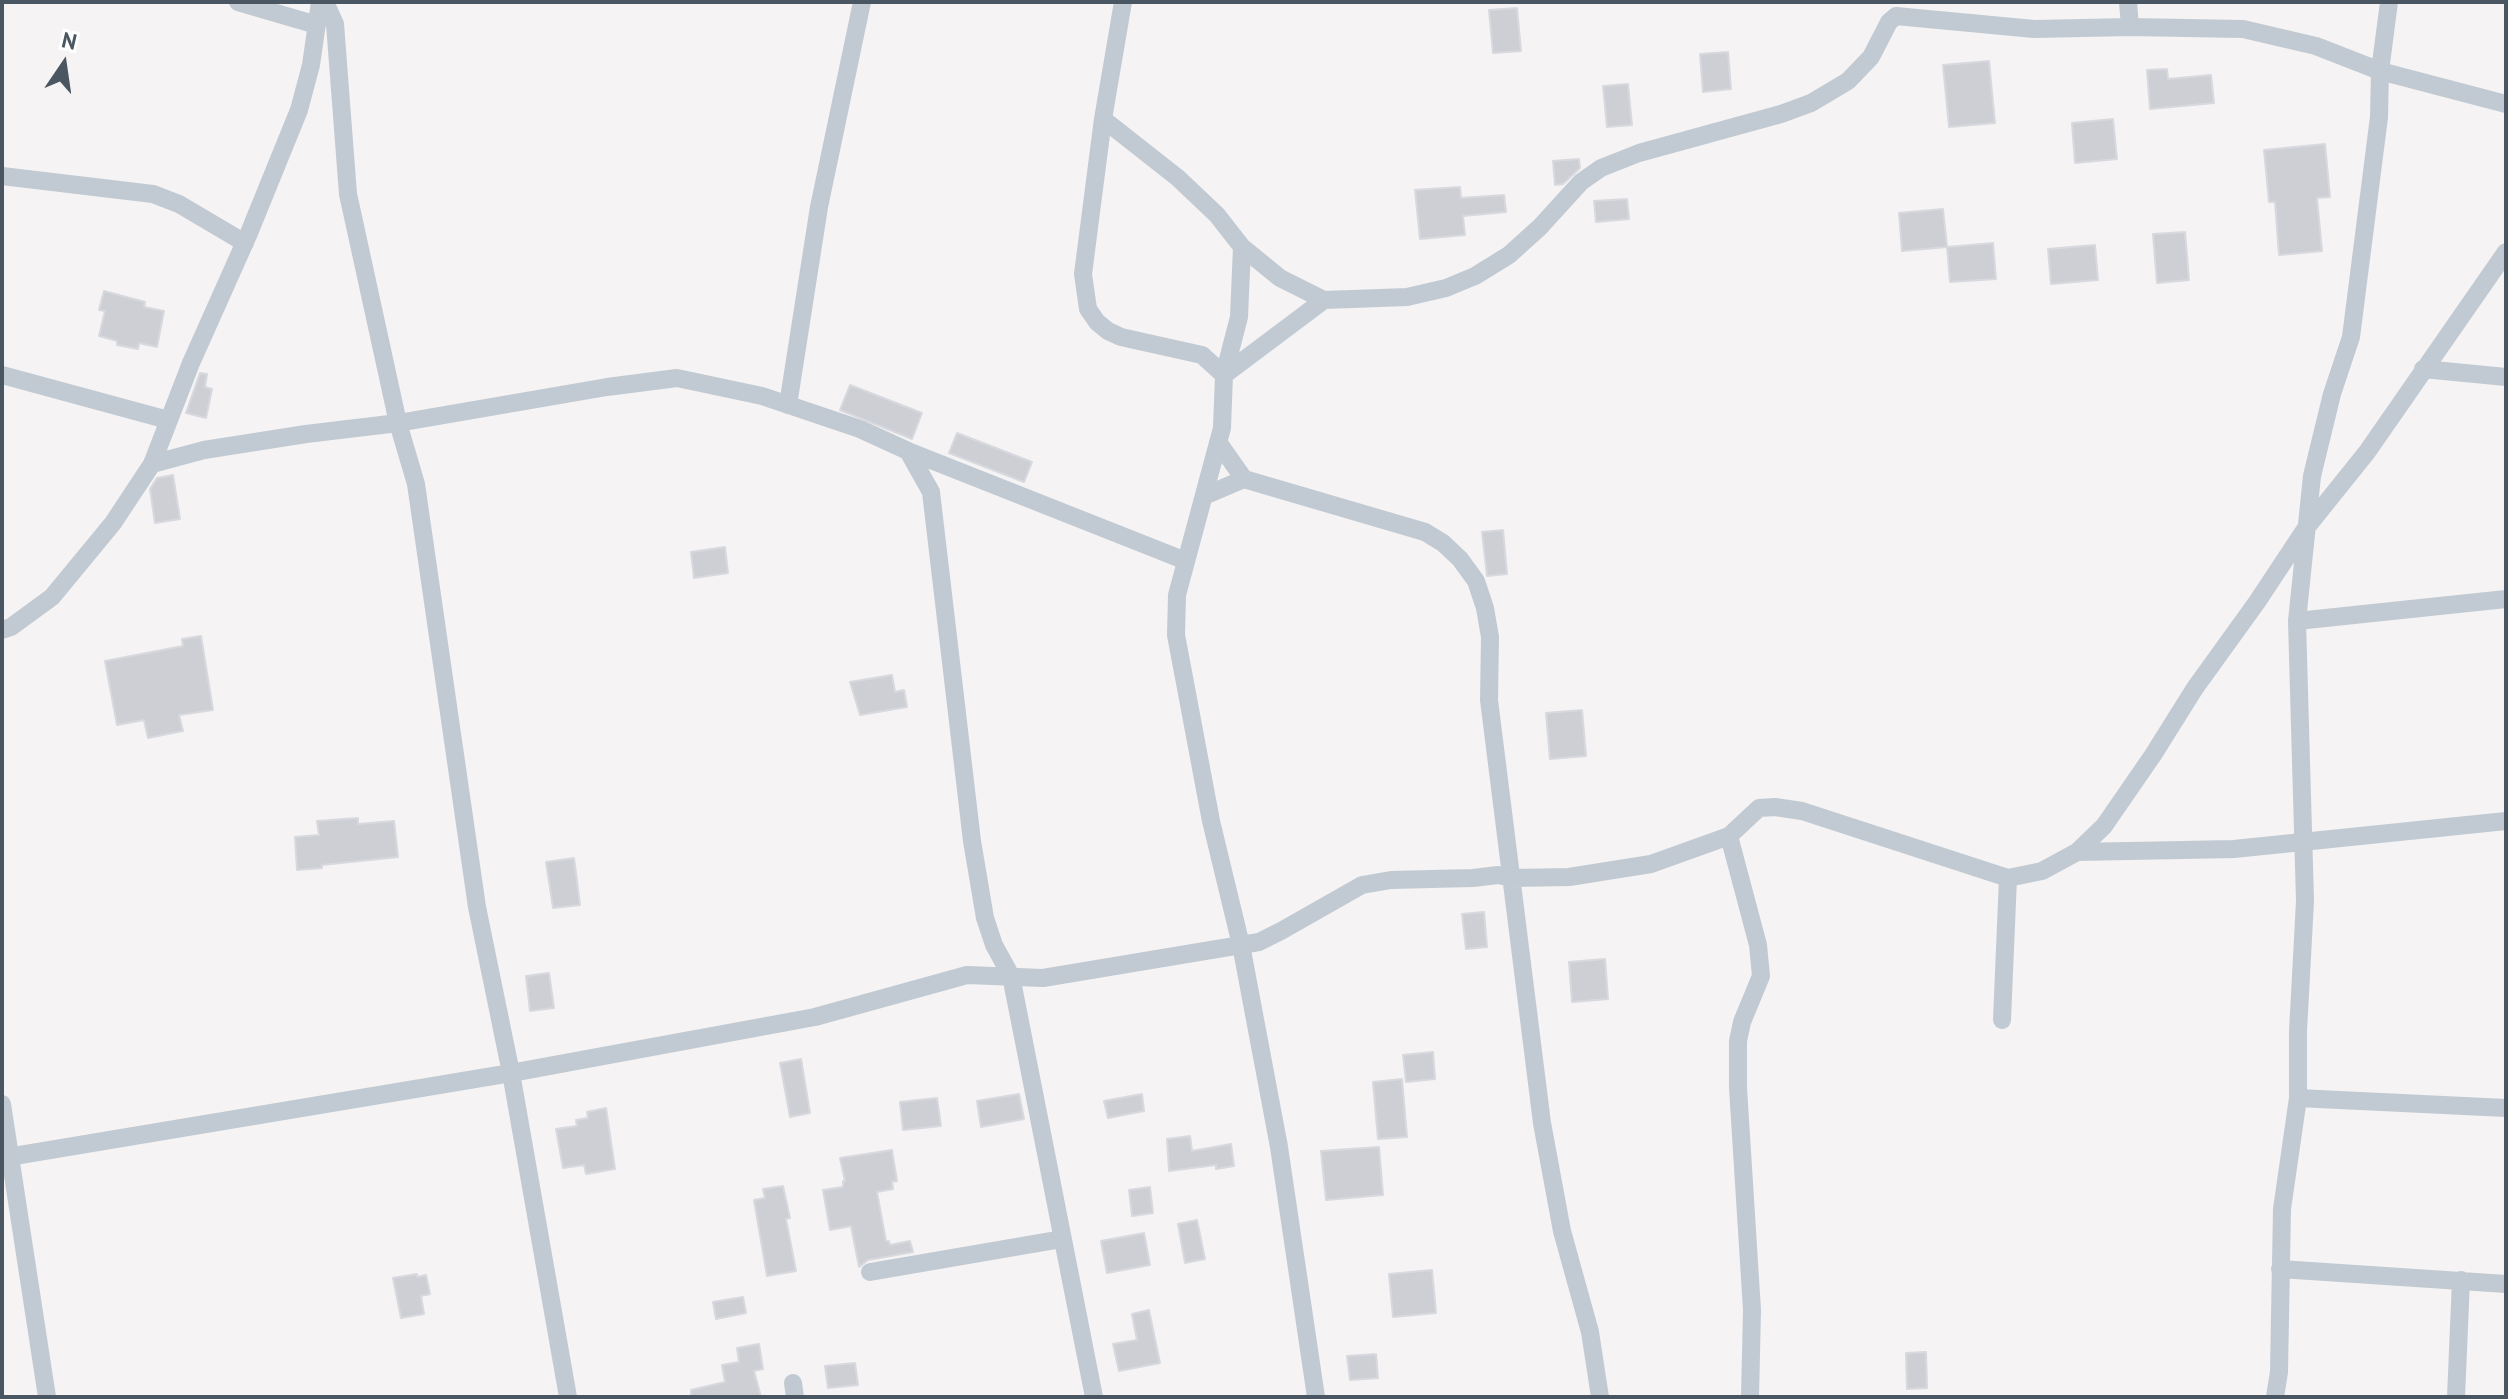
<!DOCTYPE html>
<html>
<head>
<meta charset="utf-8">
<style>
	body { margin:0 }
	#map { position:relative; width:2508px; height:1399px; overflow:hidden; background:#f5f3f3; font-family:"PT Sans",sans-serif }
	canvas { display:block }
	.frame { position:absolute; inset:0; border:4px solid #4a5661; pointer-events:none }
	.north { position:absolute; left:24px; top:24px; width:80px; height:80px; -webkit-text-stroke:6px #fff; paint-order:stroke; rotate:13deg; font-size:22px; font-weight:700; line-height:32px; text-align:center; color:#4a5661 }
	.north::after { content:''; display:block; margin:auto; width:28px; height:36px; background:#4a5661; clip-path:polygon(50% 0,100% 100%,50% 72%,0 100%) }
</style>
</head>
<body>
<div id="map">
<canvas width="2508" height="1399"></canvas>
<div class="frame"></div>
<div class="north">N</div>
</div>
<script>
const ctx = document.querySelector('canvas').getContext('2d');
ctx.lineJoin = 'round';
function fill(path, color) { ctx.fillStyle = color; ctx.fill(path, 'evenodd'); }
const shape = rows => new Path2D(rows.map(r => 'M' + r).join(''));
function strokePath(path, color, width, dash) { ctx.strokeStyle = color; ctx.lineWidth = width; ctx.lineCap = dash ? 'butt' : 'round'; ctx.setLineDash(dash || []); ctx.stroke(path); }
const building = shape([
	[1517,8,1521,51,1493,53,1489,10,1517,8],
	[1728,52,1731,89,1703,92,1700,54,1728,52],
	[1989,61,1995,123,1949,127,1943,65,1989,61],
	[2167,69,2168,79,2211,75,2214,103,2150,109,2147,70,2167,69],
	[1628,84,1632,125,1607,127,1603,86,1628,84],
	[2113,119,2117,159,2075,163,2072,123,2113,119],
	[2325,144,2330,197,2317,198,2322,251,2279,255,2275,202,2269,202,2264,150,2325,144],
	[1579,159,1580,168,1563,184,1555,185,1553,161,1579,159],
	[1460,187,1461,198,1504,195,1506,212,1463,216,1465,235,1420,239,1415,190,1460,187],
	[1627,199,1629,219,1596,222,1594,201,1627,199],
	[1943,209,1947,247,1902,251,1899,213,1943,209],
	[2185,232,2189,280,2157,283,2153,234,2185,232],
	[1993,243,1996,279,1950,282,1947,247,1993,243],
	[2095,245,2098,280,2051,284,2048,249,2095,245],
	[104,291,145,302,144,307,164,311,157,347,139,343,138,349,117,345,117,341,99,336,105,311,99,310,104,291],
	[200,373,207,374,205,387,212,389,206,418,186,413,200,373],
	[850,385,922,413,912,439,840,410,850,385],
	[957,433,1032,462,1024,482,949,453,957,433],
	[173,475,180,519,155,523,150,489,157,478,173,475],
	[1503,530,1507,574,1487,576,1482,532,1503,530],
	[725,547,728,573,694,578,691,552,725,547],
	[201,636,213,710,179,715,183,731,148,738,144,720,117,725,105,661,183,646,182,639,201,636],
	[892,675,895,692,904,690,907,707,860,715,850,682,892,675],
	[1582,710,1586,756,1550,759,1546,713,1582,710],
	[358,818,358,824,394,821,398,857,322,865,322,868,297,870,295,837,319,835,317,821,358,818],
	[574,858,580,905,553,908,546,862,574,858],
	[1484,912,1487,947,1466,949,1462,914,1484,912],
	[1605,959,1608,999,1572,1002,1569,962,1605,959],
	[549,973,554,1008,530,1011,526,976,549,973],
	[1433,1052,1435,1079,1406,1082,1403,1055,1433,1052],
	[801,1059,810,1113,790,1117,780,1063,801,1059],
	[1402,1079,1407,1137,1378,1139,1373,1082,1402,1079],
	[1019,1094,1024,1119,981,1127,977,1101,1019,1094],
	[1142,1094,1144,1111,1108,1118,1104,1101,1142,1094],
	[937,1098,941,1126,903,1130,900,1102,937,1098],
	[606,1108,615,1169,586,1174,584,1165,563,1168,556,1129,577,1126,576,1120,588,1118,587,1112,606,1108],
	[1190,1136,1192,1151,1231,1144,1234,1166,1216,1169,1216,1165,1169,1171,1167,1139,1190,1136],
	[1379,1147,1383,1195,1326,1200,1321,1151,1379,1147],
	[892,1150,897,1181,892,1182,893,1189,877,1192,886,1241,889,1241,890,1245,910,1241,913,1252,868,1260,859,1267,851,1226,830,1230,823,1190,843,1187,843,1181,845,1181,840,1158,892,1150],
	[783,1186,790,1218,786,1219,796,1271,767,1276,754,1200,765,1198,763,1189,783,1186],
	[1150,1187,1153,1213,1132,1216,1129,1190,1150,1187],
	[1197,1220,1205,1259,1185,1263,1178,1224,1197,1220],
	[1144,1233,1150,1265,1107,1273,1101,1241,1144,1233],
	[1432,1270,1436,1313,1393,1317,1389,1274,1432,1270],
	[417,1274,417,1277,426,1275,430,1294,421,1296,424,1314,401,1318,393,1278,417,1274],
	[743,1297,746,1313,716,1319,713,1302,743,1297],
	[1149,1310,1160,1363,1119,1371,1113,1344,1137,1340,1132,1314,1149,1310],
	[759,1344,763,1369,754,1371,761,1397,691,1397,691,1390,725,1382,722,1365,739,1362,737,1348,759,1344],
	[1926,1352,1927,1388,1907,1389,1906,1353,1926,1352],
	[1376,1354,1378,1378,1350,1380,1347,1356,1376,1354],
	[855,1363,858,1385,828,1388,825,1366,855,1363]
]);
const minor = shape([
	[238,2,317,25],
	[325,2,335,24,348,194,398,423,416,484,477,907,511,1073,568,1397],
	[1123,2,1103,119,1083,274,1088,309,1097,322,1108,331,1121,337,1202,355,1224,375],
	[2128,2,2130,27],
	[1103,119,1178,178,1217,215,1242,247,1280,278,1324,300,1407,297,1446,288,1475,276,1509,255,1540,227,1581,182,1601,168,1639,153,1781,114,1811,103,1848,81,1871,57,1889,22,1896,16,2034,29,2130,27,2243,29,2316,46,2380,71,2506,104],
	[2,176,153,194,179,204,245,243],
	[1242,247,1239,317,1224,375,1222,428,1177,595,1176,635,1211,821,1241,945,1279,1147,1316,1397],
	[2423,369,2506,377],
	[2,375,168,420],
	[1224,375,1324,300],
	[788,405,819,207,862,2],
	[1218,442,1244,479,1425,532,1443,543,1460,559,1476,581,1485,608,1490,637,1489,700,1542,1123,1562,1231,1590,1332,1600,1397],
	[908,451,1186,561],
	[152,464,204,450,306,434,398,423,607,387,677,378,762,396,860,429,908,451,931,492,972,841,985,918,994,945,1011,976,1094,1397],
	[1204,496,1244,479],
	[2297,621,2506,599],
	[2,630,11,627,52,597,113,523,152,464,191,363,249,233,299,110,311,65,320,2],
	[1729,836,1758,945,1761,976,1742,1022,1738,1041,1738,1088,1752,1310,1750,1397],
	[2077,852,2104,826,2153,755,2195,688,2257,602,2306,528,2367,452,2506,252],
	[2002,1020,2008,878],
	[2298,1098,2506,1108],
	[2,1104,47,1397],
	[2,1158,511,1073,815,1017,967,975,1043,978,1259,942,1281,931,1362,885,1391,880,1473,878,1498,875,1512,878,1569,877,1651,864,1729,836,1759,808,1775,807,1802,811,2008,878,2042,871,2077,852,2234,849,2506,821],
	[2280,1269,2506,1284],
	[870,1272,1062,1239],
	[793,1383,795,1397],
	[2275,1397,2279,1372,2282,1209,2298,1098,2298,1031,2305,901,2297,621,2312,476,2332,394,2351,337,2379,117,2380,71,2389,2],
	[2456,1397,2461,1280]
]);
fill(building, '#cdcfd5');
strokePath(building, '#d7d9de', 2);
strokePath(minor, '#c1cad2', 18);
</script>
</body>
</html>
